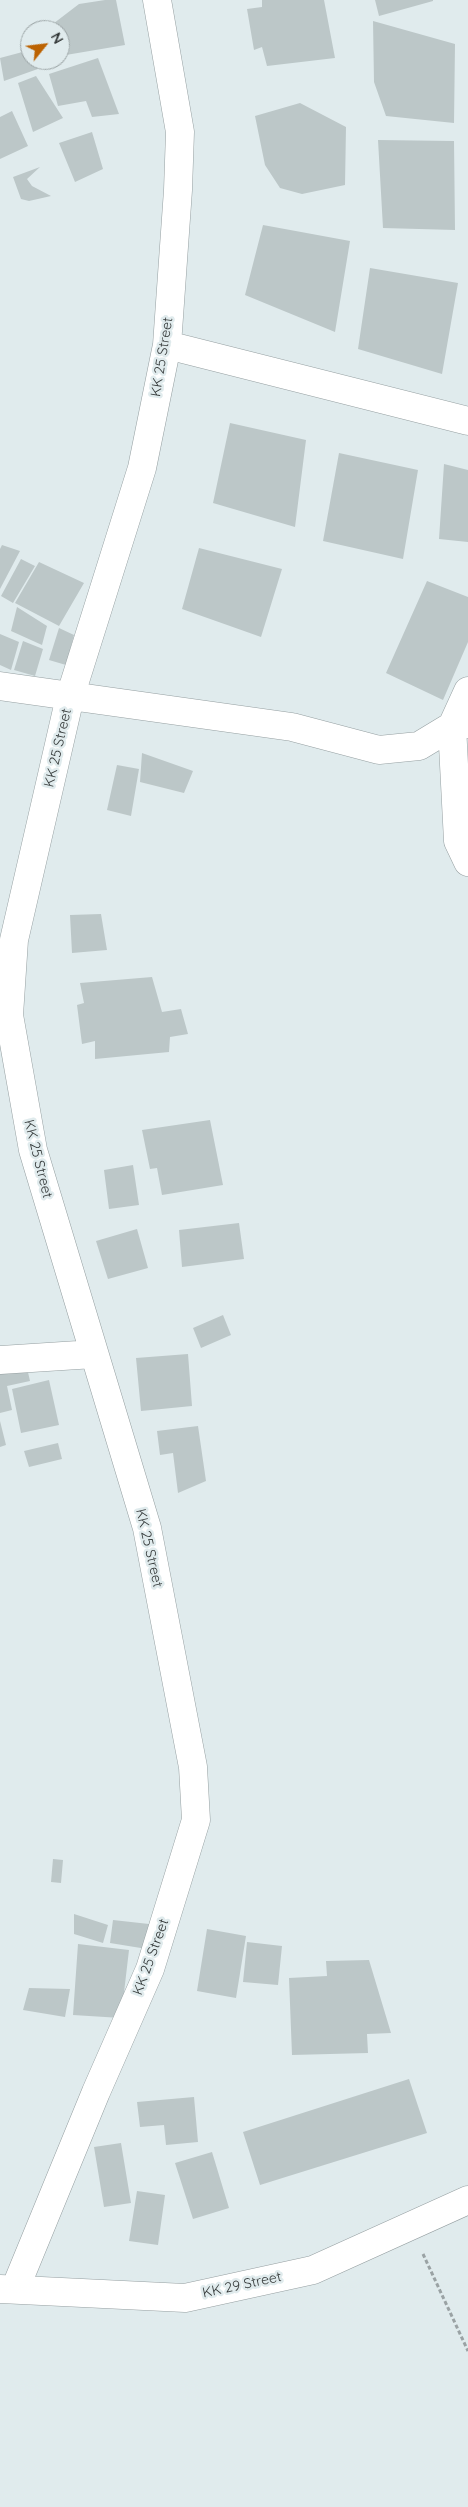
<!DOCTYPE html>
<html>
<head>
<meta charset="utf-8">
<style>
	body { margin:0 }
	#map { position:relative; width:468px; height:2507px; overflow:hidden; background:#e0ebed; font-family:Quicksand,sans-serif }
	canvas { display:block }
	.north { position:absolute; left:20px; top:20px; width:50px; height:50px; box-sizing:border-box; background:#e0ebed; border:1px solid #9ba4a5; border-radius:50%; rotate:61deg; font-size:14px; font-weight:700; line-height:20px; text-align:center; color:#343939 }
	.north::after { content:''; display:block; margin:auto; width:18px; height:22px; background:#bc6201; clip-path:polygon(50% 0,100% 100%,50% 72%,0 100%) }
</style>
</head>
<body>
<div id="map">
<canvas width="468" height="2507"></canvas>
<div class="north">N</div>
</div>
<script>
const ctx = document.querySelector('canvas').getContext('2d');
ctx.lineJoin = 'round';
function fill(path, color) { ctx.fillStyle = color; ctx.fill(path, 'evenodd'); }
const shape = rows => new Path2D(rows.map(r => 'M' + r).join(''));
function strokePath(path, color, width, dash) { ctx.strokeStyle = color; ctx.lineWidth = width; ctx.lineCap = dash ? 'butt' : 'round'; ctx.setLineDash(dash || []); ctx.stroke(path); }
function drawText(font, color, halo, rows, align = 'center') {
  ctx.font = font + ' Quicksand,sans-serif'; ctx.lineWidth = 5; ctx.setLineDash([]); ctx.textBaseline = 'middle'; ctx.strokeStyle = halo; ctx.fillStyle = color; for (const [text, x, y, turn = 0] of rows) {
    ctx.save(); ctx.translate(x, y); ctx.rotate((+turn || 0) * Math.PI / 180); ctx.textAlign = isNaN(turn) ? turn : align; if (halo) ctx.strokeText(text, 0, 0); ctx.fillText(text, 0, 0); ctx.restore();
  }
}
const building = shape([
	[105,0,116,0,125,45,60,56,60,30,45,30,79,4],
	[262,0,324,0,335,58,267,66,262,47,254,50,247,9,262,7],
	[375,0,433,0,433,1,379,16],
	[373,21,455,44,454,123,386,116,374,82],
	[30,50,30,60,46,60,49,65,4,81,0,58],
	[98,58,119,114,92,117,86,101,58,106,49,74],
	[36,76,63,118,33,132,18,83],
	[300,103,346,127,345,185,302,194,280,188,265,165,255,116],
	[12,111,28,146,0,159,0,117],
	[92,132,103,169,75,182,59,143],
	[378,140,454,141,455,230,383,228],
	[40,167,27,179,32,186,51,196,29,201,21,199,13,177],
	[263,225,350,241,335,332,245,295],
	[370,268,458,283,442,374,358,349],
	[230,423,306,440,295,527,213,503],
	[339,453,418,470,403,559,323,541],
	[444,464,468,470,468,542,439,539],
	[2,545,20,551,0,589,0,549],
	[199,548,282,569,261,637,182,609],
	[21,559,35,566,13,603,1,596],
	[39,562,84,583,59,626,15,603],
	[427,581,468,597,468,642,443,700,386,673],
	[17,607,47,626,42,645,11,631],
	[59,628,74,635,66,665,49,660],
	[0,634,19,642,11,670,0,665],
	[23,641,43,649,35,676,14,670],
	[142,753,193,771,184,793,140,782],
	[117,765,139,769,131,816,107,810],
	[101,914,107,950,72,953,70,915],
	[152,977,162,1012,181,1009,188,1034,170,1037,169,1052,95,1059,95,1041,82,1044,77,1005,84,1003,80,983],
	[210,1120,223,1185,162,1195,157,1168,150,1169,142,1130],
	[133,1165,139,1205,109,1209,104,1170],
	[239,1223,244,1259,182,1267,179,1230],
	[137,1229,148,1268,108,1279,96,1241],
	[223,1315,231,1335,201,1348,193,1328],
	[188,1354,192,1406,141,1411,136,1358],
	[27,1368,30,1381,7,1386,12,1410,0,1413,0,1374],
	[49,1380,59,1425,21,1433,12,1389],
	[0,1421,6,1445,0,1447],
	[198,1426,206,1481,178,1493,173,1453,160,1455,157,1431],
	[58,1443,62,1459,29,1467,24,1451],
	[53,1859,63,1860,61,1883,51,1882],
	[74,1914,108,1925,103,1943,74,1934],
	[113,1920,149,1924,147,1949,110,1943],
	[207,1929,246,1936,236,1998,197,1991],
	[247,1942,282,1946,278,1985,243,1982],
	[78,1944,129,1950,121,2018,73,2015],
	[369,1960,391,2033,367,2034,368,2053,292,2055,289,1978,327,1976,326,1961],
	[29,1988,70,1989,65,2017,23,2010],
	[409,2079,427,2133,260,2185,243,2132],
	[194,2097,198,2142,166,2145,164,2125,140,2127,137,2102],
	[121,2143,131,2203,104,2207,94,2147],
	[212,2152,229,2208,193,2219,175,2163],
	[137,2191,165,2195,158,2245,129,2241]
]);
const path = shape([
	[423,2254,468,2351]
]);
const minor = shape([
	[167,345,468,421],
	[0,686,292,727,379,750,419,746,452,726,468,724],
	[468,691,452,726,458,841,468,862],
	[0,1360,94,1354],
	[0,2289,185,2298,313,2270,468,2200],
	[15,2289,96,2092,150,1969,196,1820,193,1767,147,1528,33,1150,9,1015,14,940,70,697,142,468,167,345,178,190,180,132,157,0]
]);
const streetNames = [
	["KK 25 Street",162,357,-81],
	["KK 25 Street",58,748,-77],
	["KK 25 Street",38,1159,76],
	["KK 25 Street",149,1548,77],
	["KK 25 Street",151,1957,-70],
	["KK 29 Street",242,2285,-12]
];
fill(building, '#bcc7c8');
strokePath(minor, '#959fa1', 29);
strokePath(path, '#9aa2a4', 3, [4, 2.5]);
strokePath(minor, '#fff', 28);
drawText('14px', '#343939', '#e0ebed', streetNames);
</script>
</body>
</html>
